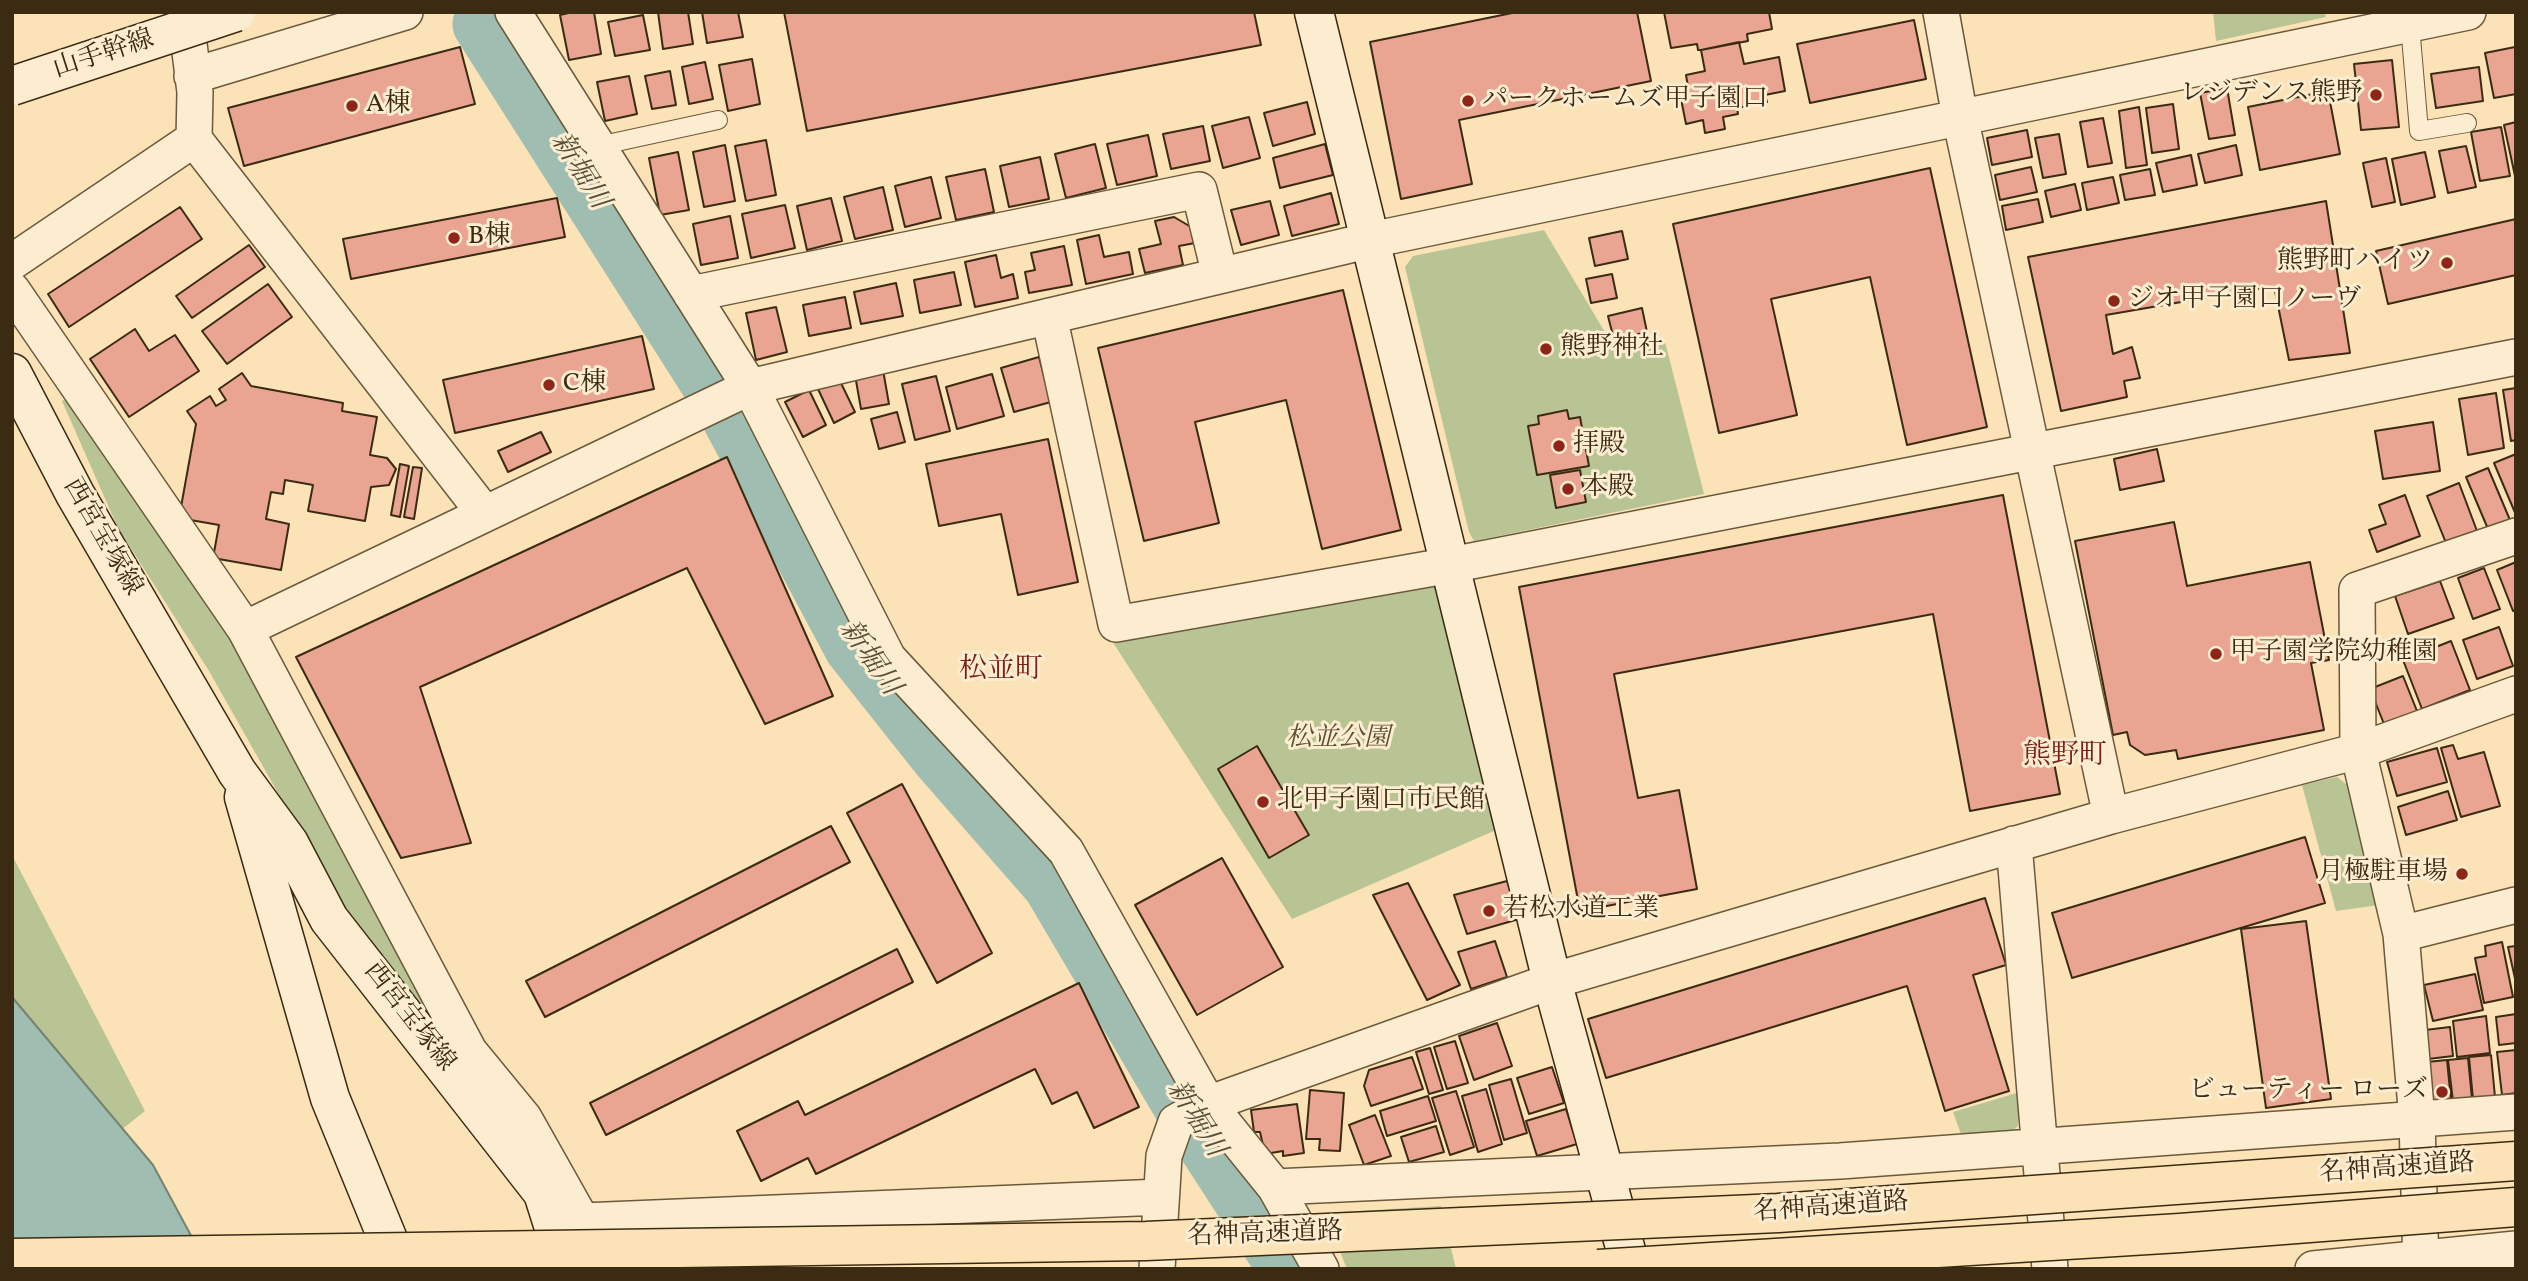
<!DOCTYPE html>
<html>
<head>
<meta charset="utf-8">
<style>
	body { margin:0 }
	#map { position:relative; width:2528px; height:1281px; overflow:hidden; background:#fbe2b7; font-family:Vollkorn,serif }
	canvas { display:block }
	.frame { position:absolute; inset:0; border:14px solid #3c2b13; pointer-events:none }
</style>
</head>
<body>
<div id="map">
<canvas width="2528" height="1281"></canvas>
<div class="frame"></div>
</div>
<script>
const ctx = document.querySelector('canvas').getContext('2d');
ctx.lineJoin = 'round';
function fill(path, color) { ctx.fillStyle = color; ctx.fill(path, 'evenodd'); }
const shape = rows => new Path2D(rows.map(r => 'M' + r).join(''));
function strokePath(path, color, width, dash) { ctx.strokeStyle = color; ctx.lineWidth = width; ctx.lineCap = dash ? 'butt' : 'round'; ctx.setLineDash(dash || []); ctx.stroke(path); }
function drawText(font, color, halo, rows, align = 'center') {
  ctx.font = font + ' Vollkorn,"Noto Serif JP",serif'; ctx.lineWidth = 6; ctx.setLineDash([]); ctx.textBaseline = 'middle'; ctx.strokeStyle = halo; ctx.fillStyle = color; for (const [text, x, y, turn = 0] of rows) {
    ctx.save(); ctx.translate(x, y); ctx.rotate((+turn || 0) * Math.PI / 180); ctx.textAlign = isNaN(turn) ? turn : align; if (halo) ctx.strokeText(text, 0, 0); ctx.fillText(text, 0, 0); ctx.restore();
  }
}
const green = shape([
	[2213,12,2325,12,2326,17,2216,41],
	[1544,230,1618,354,1665,342,1704,494,1474,541,1469,532,1405,267,1413,256],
	[68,398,225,625,447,1040,347,915,209,671,118,528,62,401],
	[1429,583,1443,593,1496,830,1292,919,1112,641],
	[2337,777,2351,788,2379,905,2336,911,2302,785],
	[12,855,145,1111,121,1130,12,997],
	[2020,1092,2018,1126,2012,1131,1962,1137,1953,1112],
	[1441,1206,1456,1269,1347,1269,1325,1213]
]);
const water = shape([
	[12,997,153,1165,209,1269,12,1269,12,997]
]);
const river = shape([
	[483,24,726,406,854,646,942,757,1053,884,1191,1118,1289,1269]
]);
const building = shape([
	[573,12,594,12,601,54,569,60,560,15,573,12],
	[658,12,688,12,693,44,663,49,658,12],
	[702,12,738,12,743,37,707,43,702,12],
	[784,12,1254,12,1261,45,807,131,784,12],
	[1517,12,1637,12,1651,81,1459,120,1472,184,1401,199,1370,42,1517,12],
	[1664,12,1769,12,1772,29,1747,34,1748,41,1701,50,1698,50,1697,44,1671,48,1664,12],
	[643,15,650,50,615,56,608,22,643,15],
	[1914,20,1926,79,1810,103,1797,44,1914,20],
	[1739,42,1744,64,1779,57,1785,91,1765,95,1767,102,1737,108,1738,114,1723,117,1725,129,1705,133,1703,120,1686,124,1679,89,1688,87,1686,75,1705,71,1701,50,1739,42],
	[460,47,475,104,244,166,228,108,460,47],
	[2515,47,2516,94,2494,98,2485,53,2515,47],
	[752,59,760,104,728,111,719,65,752,59],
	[2392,60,2399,127,2361,130,2354,64,2392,60],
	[705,62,713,99,689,104,682,67,705,62],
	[2479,67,2483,101,2436,108,2431,74,2479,67],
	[670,71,676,105,652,109,645,76,670,71],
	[629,76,637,114,605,121,597,82,629,76],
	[2227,88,2235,135,2209,139,2200,93,2227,88],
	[2328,91,2340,154,2260,170,2248,107,2328,91],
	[1307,102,1315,134,1273,146,1264,113,1307,102],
	[2173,104,2179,149,2152,153,2146,108,2173,104],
	[2139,107,2147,165,2126,168,2119,111,2139,107],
	[1249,117,1260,158,1223,168,1212,126,1249,117],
	[2103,118,2112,163,2088,167,2080,122,2103,118],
	[2516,122,2516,176,2515,176,2504,125,2516,122],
	[1203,126,1210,161,1171,169,1163,134,1203,126],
	[2501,127,2510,176,2480,181,2471,132,2501,127],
	[2027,130,2032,157,1992,165,1987,138,2027,130],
	[2059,134,2066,174,2043,178,2035,138,2059,134],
	[1148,135,1157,176,1117,185,1107,144,1148,135],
	[766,140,776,195,746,201,735,146,766,140],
	[1095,144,1106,188,1066,198,1055,154,1095,144],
	[1325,144,1333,175,1280,188,1273,158,1325,144],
	[725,145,735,201,704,207,693,152,725,145],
	[2236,145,2242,175,2205,183,2198,154,2236,145],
	[2466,146,2476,187,2448,193,2439,151,2466,146],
	[678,152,689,210,660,215,649,158,678,152],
	[2425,152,2435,197,2401,205,2392,159,2425,152],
	[2191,155,2197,185,2163,192,2156,163,2191,155],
	[1040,157,1049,199,1009,207,1000,166,1040,157],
	[2386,158,2395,202,2372,207,2363,163,2386,158],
	[2031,167,2037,192,2000,200,1995,175,2031,167],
	[1930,168,1987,427,1907,445,1870,277,1771,299,1797,415,1719,433,1673,224,1930,168],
	[985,169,994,212,956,220,946,177,985,169],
	[2150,169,2155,195,2125,200,2120,175,2150,169],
	[931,177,941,218,905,227,895,186,931,177],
	[2113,177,2119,203,2087,210,2082,183,2113,177],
	[2075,184,2081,210,2051,217,2045,191,2075,184],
	[883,187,893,230,855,239,844,197,883,187],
	[1331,193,1339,224,1292,236,1284,206,1331,193],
	[557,198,565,237,351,279,343,239,557,198],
	[831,198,842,241,807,250,797,206,831,198],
	[2038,199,2043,222,2006,230,2002,206,2038,199],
	[1270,201,1279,235,1241,245,1231,210,1270,201],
	[2326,201,2350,353,2289,360,2274,286,2106,315,2113,354,2132,347,2140,378,2124,381,2127,397,2061,411,2028,257,2326,201],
	[785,205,795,248,751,258,742,214,785,205],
	[180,207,202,239,69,327,48,294,180,207],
	[730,216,738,258,701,265,693,224,730,216],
	[1174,217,1191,227,1195,243,1179,246,1183,265,1145,273,1139,249,1161,244,1155,221,1174,217],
	[2516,219,2516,275,2388,304,2376,251,2516,219],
	[1622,231,1628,259,1595,266,1589,238,1622,231],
	[1099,235,1104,257,1129,252,1133,274,1086,284,1077,240,1099,235],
	[249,245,265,267,192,318,176,296,249,245],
	[1064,246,1072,285,1029,293,1025,272,1035,270,1031,253,1064,246],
	[996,255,1001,278,1013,274,1018,298,975,307,965,262,996,255],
	[954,272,961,305,920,313,914,280,954,272],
	[1612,274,1617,298,1591,303,1586,279,1612,274],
	[896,283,903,316,861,324,854,292,896,283],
	[268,284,292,317,227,364,202,331,268,284],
	[1343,290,1401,530,1322,549,1286,400,1195,422,1219,523,1144,541,1098,348,1343,290],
	[845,297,851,328,809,336,803,305,845,297],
	[776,307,787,352,756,360,746,313,776,307],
	[1642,308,1647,332,1614,340,1608,316,1642,308],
	[135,329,149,351,175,335,199,371,129,417,90,359,135,329],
	[642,336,654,389,455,433,443,380,642,336],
	[1039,357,1051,402,1014,412,1001,368,1039,357],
	[883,370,889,404,861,409,855,375,883,370],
	[242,373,251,386,343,403,342,411,377,417,370,455,387,458,396,469,389,485,371,487,365,521,308,511,313,485,285,480,283,494,271,492,266,519,289,524,281,570,213,558,219,525,179,518,196,424,187,411,210,396,216,406,226,400,219,389,242,373],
	[992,374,1004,416,957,429,946,387,992,374],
	[936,376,950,431,915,440,902,384,936,376],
	[839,379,855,412,834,423,818,389,839,379],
	[2516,388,2516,440,2511,441,2503,390,2516,388],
	[809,390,826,425,803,437,785,402,809,390],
	[2496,393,2504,448,2468,455,2459,399,2496,393],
	[1567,410,1569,419,1580,417,1589,466,1537,475,1528,426,1539,424,1538,416,1567,410],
	[897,412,905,442,879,449,871,419,897,412],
	[2433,422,2440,471,2383,479,2375,431,2433,422],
	[541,432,551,452,508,472,498,451,541,432],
	[1048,439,1078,582,1018,595,1001,514,939,526,926,464,1048,439],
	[2157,449,2164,481,2120,490,2114,459,2157,449],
	[2516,454,2516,515,2494,463,2516,454],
	[727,457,833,696,765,724,687,568,420,687,471,843,401,858,296,657,727,457],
	[400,464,409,466,400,517,391,515,400,464],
	[413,467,422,468,414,519,404,517,413,467],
	[2488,468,2510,520,2488,529,2466,477,2488,468],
	[1580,470,1586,502,1556,508,1550,475,1580,470],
	[2459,483,2477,531,2446,543,2427,496,2459,483],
	[2003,495,2060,794,1970,811,1933,614,1614,674,1638,798,1679,790,1697,889,1580,911,1519,587,2003,495],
	[2405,495,2420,536,2377,552,2369,530,2386,524,2379,505,2405,495],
	[2174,522,2187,586,2310,562,2329,660,2311,663,2324,730,2178,759,2176,750,2145,755,2130,745,2127,732,2113,735,2075,541,2174,522],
	[2516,562,2516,610,2513,611,2497,570,2516,562],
	[2484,568,2500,609,2473,619,2458,578,2484,568],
	[2440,581,2454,618,2408,634,2395,596,2440,581],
	[2499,627,2513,666,2477,679,2463,640,2499,627],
	[2451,641,2470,690,2422,709,2403,660,2451,641],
	[2403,676,2417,711,2384,724,2370,689,2403,676],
	[2453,745,2458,759,2484,752,2500,806,2461,817,2441,748,2453,745],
	[1257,746,1309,835,1269,858,1218,769,1257,746],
	[2437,748,2447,782,2397,796,2387,762,2437,748],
	[902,784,992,953,937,983,847,813,902,784],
	[2448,791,2457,820,2406,835,2398,807,2448,791],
	[831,826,850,862,545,1017,526,981,831,826],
	[2305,837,2325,903,2072,978,2052,913,2305,837],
	[1222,858,1283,967,1197,1015,1135,905,1222,858],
	[1507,881,1519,919,1467,934,1454,895,1507,881],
	[1408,883,1460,985,1427,1000,1373,895,1408,883],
	[1985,898,2006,965,1973,975,2009,1091,1945,1111,1907,986,1606,1078,1588,1019,1985,898],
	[2306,921,2331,1099,2266,1108,2241,929,2306,921],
	[1495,941,1507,977,1471,989,1458,952,1495,941],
	[2502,942,2513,997,2484,1003,2475,958,2486,956,2485,946,2502,942],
	[2516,946,2516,983,2508,947,2516,946],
	[897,949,913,982,606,1135,590,1103,897,949],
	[2475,974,2483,1010,2433,1021,2424,985,2475,974],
	[1079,983,1139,1107,1094,1128,1077,1092,1052,1104,1035,1069,816,1174,808,1158,761,1181,737,1131,798,1101,805,1115,1079,983],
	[2516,1014,2516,1043,2499,1045,2496,1017,2516,1014],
	[2486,1016,2490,1053,2457,1057,2453,1021,2486,1016],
	[1497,1023,1512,1066,1474,1080,1459,1036,1497,1023],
	[2450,1027,2453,1056,2428,1059,2425,1030,2450,1027],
	[1455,1041,1468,1083,1447,1089,1434,1047,1455,1041],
	[1430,1048,1443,1090,1429,1094,1416,1052,1430,1048],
	[2516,1050,2516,1093,2502,1095,2497,1052,2516,1050],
	[2491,1055,2495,1097,2473,1099,2469,1057,2491,1055],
	[1412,1057,1423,1089,1371,1106,1364,1086,1369,1070,1412,1057],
	[2468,1058,2472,1099,2453,1101,2448,1060,2468,1058],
	[2447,1060,2451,1101,2431,1103,2427,1062,2447,1060],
	[1552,1067,1564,1103,1529,1114,1517,1078,1552,1067],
	[1511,1079,1527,1133,1504,1140,1489,1085,1511,1079],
	[1486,1089,1502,1144,1478,1152,1462,1096,1486,1089],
	[1310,1090,1344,1093,1340,1151,1319,1150,1320,1139,1306,1139,1310,1090],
	[1456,1091,1474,1147,1450,1155,1432,1098,1456,1091],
	[1428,1096,1436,1121,1387,1136,1380,1111,1428,1096],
	[1297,1104,1304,1153,1283,1156,1283,1151,1265,1154,1260,1132,1254,1132,1251,1110,1297,1104],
	[1566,1109,1577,1144,1537,1156,1526,1121,1566,1109],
	[1375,1115,1391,1156,1364,1165,1349,1125,1375,1115],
	[1436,1126,1444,1152,1409,1162,1401,1137,1436,1126]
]);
const lane = shape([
	[2410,25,2419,131,2467,123],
	[598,146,718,120]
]);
const street = shape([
	[185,12,195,92,194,139,485,514],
	[513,12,750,387,888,658,1066,851,1208,1104,1275,1187,1321,1269],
	[1941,12,1960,117,2111,816],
	[192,76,405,12],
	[12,262,194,139],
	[12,290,245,629,469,1051,524,1118,582,1221,1161,1197],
	[691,294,1199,190,1220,275],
	[1049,316,1116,624,1451,565,2516,357],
	[245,629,750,387,1371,240,2468,12],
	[2014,844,2050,1269],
	[2401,934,2358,751,2357,590,2516,536],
	[1275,1187,1840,1161,2516,1112],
	[1157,1269,1164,1156,1176,1122,1208,1104,1552,981,2111,816,2358,751,2516,694],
	[2313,1269,2516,1249],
	[2421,1269,2417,1119,2401,934,2516,905]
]);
const secondary = shape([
	[1314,12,1552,981,1631,1269],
	[12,373,75,494,237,772,289,843,329,919,543,1193,567,1269],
	[244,797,330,1098,400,1269]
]);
const secondaryBridge = shape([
	[12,86,236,12]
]);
const highwayBridge = shape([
	[12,1258,1146,1241,1778,1213,2516,1161],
	[1598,1269,2180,1233,2516,1207]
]);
const markers = [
	[2376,95,7,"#8f2418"],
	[1468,101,7,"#8f2418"],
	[352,106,7,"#8f2418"],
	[454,238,7,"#8f2418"],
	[2447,263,7,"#8f2418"],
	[2114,301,7,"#8f2418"],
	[1546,349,7,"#8f2418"],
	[549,385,7,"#8f2418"],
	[1559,446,7,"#8f2418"],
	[1568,489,7,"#8f2418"],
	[2216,654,7,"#8f2418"],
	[1263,802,7,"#8f2418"],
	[2462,874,7,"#8f2418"],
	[1489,911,7,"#8f2418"],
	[2442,1092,7,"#8f2418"]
];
const streetNames = [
	["山手幹線",104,56,-18],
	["西宮宝塚線",101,538,60],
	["西宮宝塚線",408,1018,52],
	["名神高速道路",2397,1170,-4],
	["名神高速道路",1831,1209,-4],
	["名神高速道路",1265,1236,-2]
];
const poiNames = [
	["レジデンス熊野",2362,95,"right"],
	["パークホームズ甲子園口",1482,101],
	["A棟",366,106],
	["B棟",468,238],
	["熊野町ハイツ",2433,263,"right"],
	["ジオ甲子園口ノーヴ",2128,301],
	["熊野神社",1560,349],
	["C棟",563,385],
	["拝殿",1573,446],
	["本殿",1582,489],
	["甲子園学院幼稚園",2230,654],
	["北甲子園口市民館",1277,802],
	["月極駐車場",2448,874,"right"],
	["若松水道工業",1503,911],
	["ビューティー ローズ",2428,1092,"right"]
];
const parkNames = [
	["松並公園",1338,740]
];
const waterNames = [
	["新堀川",578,172,58],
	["新堀川",868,659,55],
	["新堀川",1194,1120,58]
];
const neighbourhoodNames = [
	["松並町",1001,672],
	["熊野町",2065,758]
];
fill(green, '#b8c493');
fill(water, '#9fbdb0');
strokePath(water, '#778371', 2);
strokePath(river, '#9fbdb0', 61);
fill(building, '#e9a591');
strokePath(building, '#3c2b13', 2);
strokePath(lane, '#6c593c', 20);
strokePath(street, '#6c593c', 38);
strokePath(secondary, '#3c2b13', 41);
strokePath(lane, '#fcecd0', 18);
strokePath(street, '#fcecd0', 35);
strokePath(secondary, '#fcecd0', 38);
strokePath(secondaryBridge, '#3c2b13', 41, []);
strokePath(highwayBridge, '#3c2b13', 41, []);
strokePath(secondaryBridge, '#fcecd0', 38);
strokePath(highwayBridge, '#fbe2b7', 38);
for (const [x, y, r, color] of markers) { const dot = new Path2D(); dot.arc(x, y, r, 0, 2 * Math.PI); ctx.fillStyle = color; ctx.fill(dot); strokePath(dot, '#fcecd0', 2.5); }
drawText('26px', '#3c2b13', '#fcecd0', streetNames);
drawText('26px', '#3c2b13', '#fcecd0', poiNames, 'left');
drawText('italic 26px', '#5b5133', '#fcecd0', parkNames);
drawText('italic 28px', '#55503a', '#fcecd0', waterNames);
drawText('28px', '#7a1f14', '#fcecd0', neighbourhoodNames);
</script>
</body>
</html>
